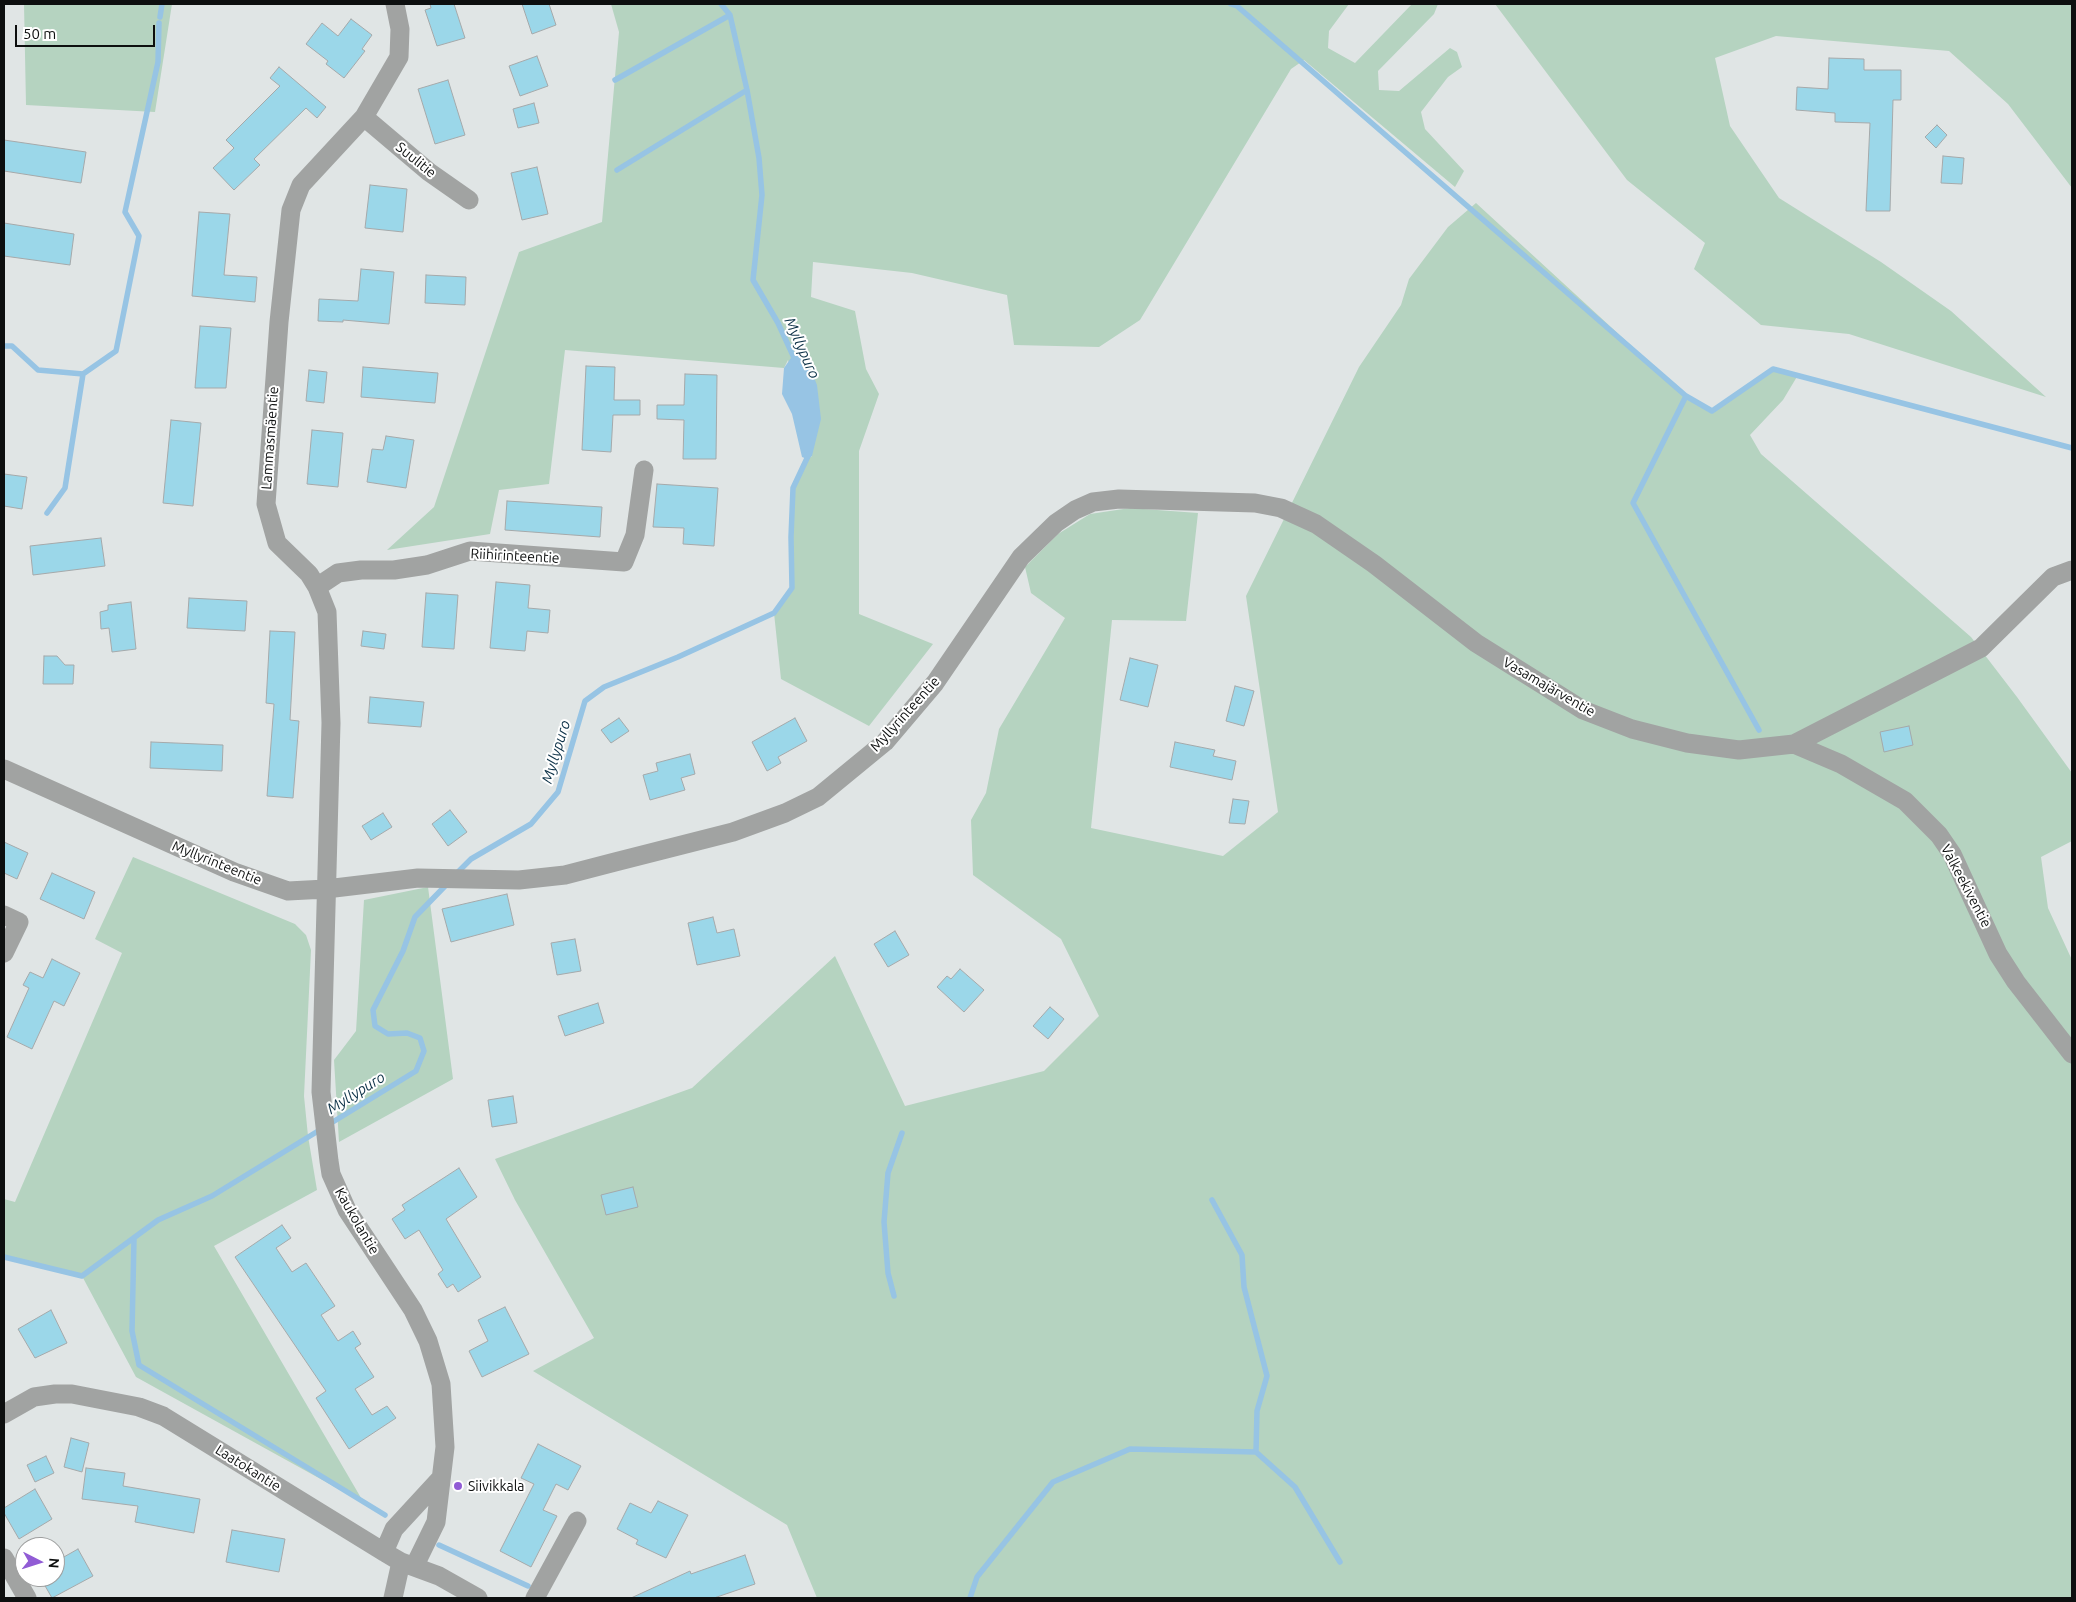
<!DOCTYPE html>
<html>
<head>
<meta charset="utf-8">
<style>
	body { margin:0 }
	#map { position:relative; width:2076px; height:1602px; overflow:hidden; background:#e0e5e5; font-family:Ubuntu,sans-serif }
	canvas { display:block }
	.frame { position:absolute; inset:0; border:5px solid #0d0f0f; pointer-events:none }
	.north { position:absolute; left:15px; top:1537px; width:50px; height:50px; box-sizing:border-box; background:#fff; border:1px solid #9e9f9f; border-radius:50%; rotate:95deg; font-size:14px; font-weight:700; line-height:20px; text-align:center; color:#0d0f0f }
	.north::after { content:''; display:block; margin:auto; width:18px; height:22px; background:#915cd5; clip-path:polygon(50% 0,100% 100%,50% 72%,0 100%) }
	.scale { position:absolute; left:15px; top:25px; width:140px; height:22px; box-sizing:border-box; border:2px solid #0d0f0f; border-top:0; padding-left:6px; font-size:15px; line-height:18px; white-space:nowrap; color:#0d0f0f; -webkit-text-stroke:4px #fff; paint-order:stroke }
</style>
</head>
<body>
<div id="map">
<canvas width="2076" height="1602"></canvas>
<div class="frame"></div>
<div class="north">N</div>
<div class="scale">50 m</div>
</div>
<script>
const ctx = document.querySelector('canvas').getContext('2d');
ctx.lineJoin = 'round';
function fill(path, color) { ctx.fillStyle = color; ctx.fill(path, 'evenodd'); }
const shape = rows => new Path2D(rows.map(r => 'M' + r).join(''));
function strokePath(path, color, width, dash) { ctx.strokeStyle = color; ctx.lineWidth = width; ctx.lineCap = dash ? 'butt' : 'round'; ctx.setLineDash(dash || []); ctx.stroke(path); }
function drawText(font, color, halo, rows, align = 'center') {
  ctx.font = font + ' Ubuntu,sans-serif'; ctx.lineWidth = 4; ctx.setLineDash([]); ctx.textBaseline = 'middle'; ctx.strokeStyle = halo; ctx.fillStyle = color; for (const [text, x, y, turn = 0] of rows) {
    ctx.save(); ctx.translate(x, y); ctx.rotate((+turn || 0) * Math.PI / 180); ctx.textAlign = isNaN(turn) ? turn : align; if (halo) ctx.strokeText(text, 0, 0); ctx.fillText(text, 0, 0); ctx.restore();
  }
}
const green = shape([
	[24,4,172,4,155,112,26,105],
	[611,4,1349,4,1329,31,1328,48,1355,63,1412,4,1438,4,1434,14,1378,71,1379,90,1399,91,1450,48,1457,52,1462,67,1448,77,1421,112,1425,129,1464,171,1455,187,1304,60,1291,69,1140,320,1099,347,1014,345,1007,295,912,273,813,262,811,297,855,311,866,369,879,394,859,451,859,614,933,644,869,726,781,679,774,613,792,588,791,537,793,488,807,459,812,456,788,360,784,368,565,350,549,484,499,490,490,534,387,550,434,507,519,252,602,222,619,32],
	[1495,4,2072,4,2072,188,2008,104,1949,51,1776,36,1715,58,1730,126,1779,198,1881,262,1951,311,2046,397,1849,334,1761,325,1694,269,1705,243,1627,180],
	[1476,203,1686,396,1712,411,1773,369,1798,375,1783,400,1750,435,1761,454,1971,637,2017,697,2072,773,2072,841,2041,857,2048,908,2072,960,2072,1598,817,1598,787,1525,533,1371,594,1338,515,1200,495,1159,692,1088,835,956,905,1106,1044,1071,1099,1016,1061,939,973,875,971,820,986,793,999,729,1065,618,1031,593,1025,567,1058,534,1090,514,1130,508,1198,513,1186,621,1112,620,1091,828,1223,856,1278,812,1246,596,1359,367,1401,305,1409,279,1448,227],
	[133,857,295,924,306,935,311,950,304,1096,308,1136,317,1190,214,1246,364,1503,136,1377,82,1276,4,1257,4,1199,15,1202,122,953,95,939],
	[428,887,453,1079,339,1142,334,1060,356,1031,364,900]
]);
const water = shape([
	[793,355,806,358,817,385,821,419,812,456,807,459,802,457,792,414,782,394,784,368]
]);
const stream = shape([
	[721,4,730,15,747,90,759,158,762,195,753,280,778,323,796,362],
	[1231,4,1237,6,1686,396,1712,411,1773,369,2072,448],
	[160,17,162,4],
	[615,80,730,15],
	[617,170,747,90],
	[4,346,12,346,38,370,83,374,116,351,139,236,125,212,158,62,159,23],
	[1686,396,1633,503,1759,730],
	[47,513,65,488,83,374],
	[456,874,471,859,531,824,558,792,585,701,604,687,678,657,774,613,792,588,791,537,793,488,809,454],
	[1212,1200,1242,1255,1244,1287,1267,1376,1257,1411,1256,1452],
	[134,1239,132,1331,139,1365,385,1515],
	[4,1257,82,1276,158,1220,212,1196,416,1071,424,1051,420,1038,407,1033,388,1034,375,1026,373,1010,403,951,415,917,448,883],
	[894,1296,888,1273,884,1222,888,1173,902,1133],
	[439,1545,528,1586],
	[970,1598,977,1577,1053,1482,1130,1449,1256,1452,1295,1487,1340,1562]
]);
const building = shape([
	[430,4,454,4,465,38,437,46,425,10,431,8,430,4],
	[522,4,549,4,556,25,532,34,522,4],
	[351,19,372,35,362,49,365,51,344,78,326,64,328,61,306,44,322,23,338,36,351,19],
	[537,56,548,86,520,96,509,66,537,56],
	[1829,58,1864,59,1864,70,1901,70,1901,100,1893,100,1890,211,1866,211,1870,123,1835,122,1835,113,1796,110,1797,87,1828,89,1829,58],
	[279,67,326,107,317,118,306,108,254,159,260,165,234,190,213,168,234,148,226,140,280,86,270,78,279,67],
	[448,80,465,135,435,144,418,89,448,80],
	[534,103,539,123,518,128,513,109,534,103],
	[1937,125,1947,135,1936,148,1925,137,1937,125],
	[4,140,86,152,81,183,4,171,4,140],
	[1943,156,1964,158,1962,184,1941,183,1943,156],
	[537,167,548,214,522,220,511,173,537,167],
	[370,185,407,189,403,232,365,228,370,185],
	[199,212,230,214,224,275,257,277,255,302,192,296,199,212],
	[4,223,74,234,70,265,4,256,4,223],
	[361,269,394,272,389,324,343,320,343,322,318,321,319,299,358,301,361,269],
	[426,275,466,277,465,305,425,303,426,275],
	[200,326,231,328,226,388,195,388,200,326],
	[586,366,615,367,614,400,640,400,640,415,613,415,611,452,582,450,586,366],
	[363,367,438,373,435,403,361,397,363,367],
	[309,370,327,372,324,403,306,401,309,370],
	[685,374,717,375,716,459,683,459,684,420,657,419,657,405,684,405,685,374],
	[171,420,201,423,193,506,163,503,171,420],
	[312,430,343,433,338,487,307,484,312,430],
	[386,436,414,440,406,488,367,482,372,449,383,450,386,436],
	[4,474,27,477,22,509,4,506,4,474],
	[657,484,718,488,714,546,683,544,684,528,653,527,657,484],
	[507,501,602,507,600,537,505,530,507,501],
	[101,538,105,566,33,575,30,546,101,538],
	[496,582,530,585,528,608,550,610,548,633,527,631,525,651,490,648,496,582],
	[426,593,458,595,454,649,422,647,426,593],
	[189,598,247,601,245,631,187,628,189,598],
	[131,602,136,649,112,652,109,628,101,629,100,612,108,610,108,605,131,602],
	[270,631,295,632,290,720,299,721,293,798,267,796,274,704,266,703,270,631],
	[363,631,386,634,384,649,361,646,363,631],
	[44,656,57,656,65,665,74,665,73,684,43,684,44,656],
	[1130,658,1158,665,1148,707,1120,700,1130,658],
	[1235,686,1254,691,1244,726,1226,721,1235,686],
	[370,697,424,702,421,727,368,723,370,697],
	[619,718,629,731,611,743,601,730,619,718],
	[795,718,807,741,778,757,781,763,767,771,752,742,795,718],
	[1909,726,1913,745,1884,752,1880,732,1909,726],
	[151,742,223,745,222,771,150,768,151,742],
	[1175,742,1215,750,1213,756,1236,761,1232,780,1170,767,1175,742],
	[690,754,695,774,681,778,685,790,650,800,643,775,658,771,656,763,690,754],
	[1233,799,1249,801,1245,824,1229,823,1233,799],
	[450,810,467,832,448,846,432,824,450,810],
	[383,813,392,827,371,840,362,826,383,813],
	[4,842,28,853,17,879,4,873,4,842],
	[52,873,95,892,84,919,40,899,52,873],
	[507,894,514,925,451,942,442,909,507,894],
	[713,917,717,933,734,929,740,956,697,965,688,923,713,917],
	[895,931,909,955,888,967,874,944,895,931],
	[575,939,581,971,557,975,551,943,575,939],
	[52,959,80,973,64,1006,54,1001,32,1049,7,1037,29,988,23,985,30,972,43,978,52,959],
	[960,969,984,990,964,1012,937,987,947,976,951,979,960,969],
	[598,1003,604,1023,565,1036,558,1016,598,1003],
	[1050,1007,1064,1019,1048,1039,1033,1026,1050,1007],
	[513,1096,517,1123,492,1127,488,1100,513,1096],
	[459,1168,477,1197,446,1219,481,1277,458,1292,453,1284,447,1288,438,1274,443,1270,419,1230,405,1239,392,1219,405,1210,402,1205,459,1168],
	[633,1187,638,1207,606,1215,601,1195,633,1187],
	[282,1225,291,1238,276,1248,292,1272,306,1263,335,1306,321,1315,338,1341,353,1331,361,1344,355,1348,374,1377,355,1389,372,1415,387,1406,396,1418,349,1449,316,1398,326,1391,235,1257,282,1225],
	[505,1307,529,1354,482,1377,469,1351,488,1341,478,1320,505,1307],
	[51,1310,67,1343,35,1358,18,1329,51,1310],
	[71,1438,89,1443,82,1472,64,1467,71,1438],
	[538,1444,581,1466,568,1490,556,1484,543,1510,557,1516,531,1567,500,1551,534,1484,521,1478,538,1444],
	[46,1456,54,1473,35,1482,27,1465,46,1456],
	[86,1468,125,1473,123,1486,200,1499,194,1533,135,1522,138,1506,82,1499,86,1468],
	[35,1489,52,1519,19,1539,4,1513,4,1508,35,1489],
	[658,1501,688,1515,666,1558,636,1544,638,1540,617,1529,630,1503,651,1513,658,1501],
	[232,1530,285,1539,279,1572,226,1562,232,1530],
	[78,1549,93,1576,52,1598,40,1577,55,1577,55,1562,78,1549],
	[745,1555,755,1584,714,1598,631,1598,690,1571,691,1574,745,1555]
]);
const minor = shape([
	[395,4,400,29,399,57,364,117,301,185,291,210,279,322,266,504,277,543,309,574,317,587,327,612,331,723,321,1092,329,1161,331,1174,347,1210,413,1310,428,1341,441,1384,445,1447,436,1522,415,1565],
	[364,117,429,172,469,200],
	[317,587,338,573,361,570,394,570,427,565,470,551,624,562,635,535,644,470],
	[1794,744,1841,764,1905,801,1939,835,1952,854,1998,954,2016,982,2072,1054],
	[4,769,234,872,288,891,326,889,418,878,519,880,565,875,615,862,733,832,785,813,818,797,885,742,935,683,1021,557,1056,523,1075,510,1093,502,1119,499,1255,503,1281,508,1316,524,1374,564,1476,643,1583,710,1632,729,1687,743,1739,750,1794,744,1981,648,2053,577,2072,570],
	[4,915,19,922,4,953],
	[4,1414,34,1397,55,1394,72,1394,139,1407,163,1416,384,1552,401,1562,439,1576,478,1598],
	[384,1552,394,1529,441,1478],
	[4,1558,27,1598],
	[393,1598,401,1562],
	[535,1598,577,1521]
]);
const markers = [
	[458,1486,5,"#915cd5"]
];
const streetNames = [
	["Suulitie",416,160,39],
	["Lammasmäentie",270,438,-86],
	["Riihirinteentie",515,556,3],
	["Vasamajärventie",1549,687,30],
	["Myllyrinteentie",905,714,-48],
	["Myllyrinteentie",217,863,22],
	["Valkeekiventie",1966,886,62],
	["Kaukolantie",357,1221,60],
	["Laatokantie",248,1468,32]
];
const poiNames = [
	["Siivikkala",468,1486]
];
const waterNames = [
	["Myllypuro",802,348,66],
	["Myllypuro",556,752,-73],
	["Myllypuro",356,1093,-32]
];
fill(green, '#b5d3c0');
fill(water, '#97c4e4');
strokePath(stream, '#97c4e4', 5.5);
fill(building, '#9bd7e9');
strokePath(building, '#a5a9aa', 1);
strokePath(minor, '#a1a3a2', 19);
for (const [x, y, r, color] of markers) { const dot = new Path2D(); dot.arc(x, y, r, 0, 2 * Math.PI); ctx.fillStyle = color; ctx.fill(dot); strokePath(dot, '#fff', 2); }
drawText('14px', '#0d0f0f', '#fff', streetNames);
drawText('14px', '#0d0f0f', '#fff', poiNames, 'left');
drawText('italic 15px', '#0c3147', '#fff', waterNames);
</script>
</body>
</html>
